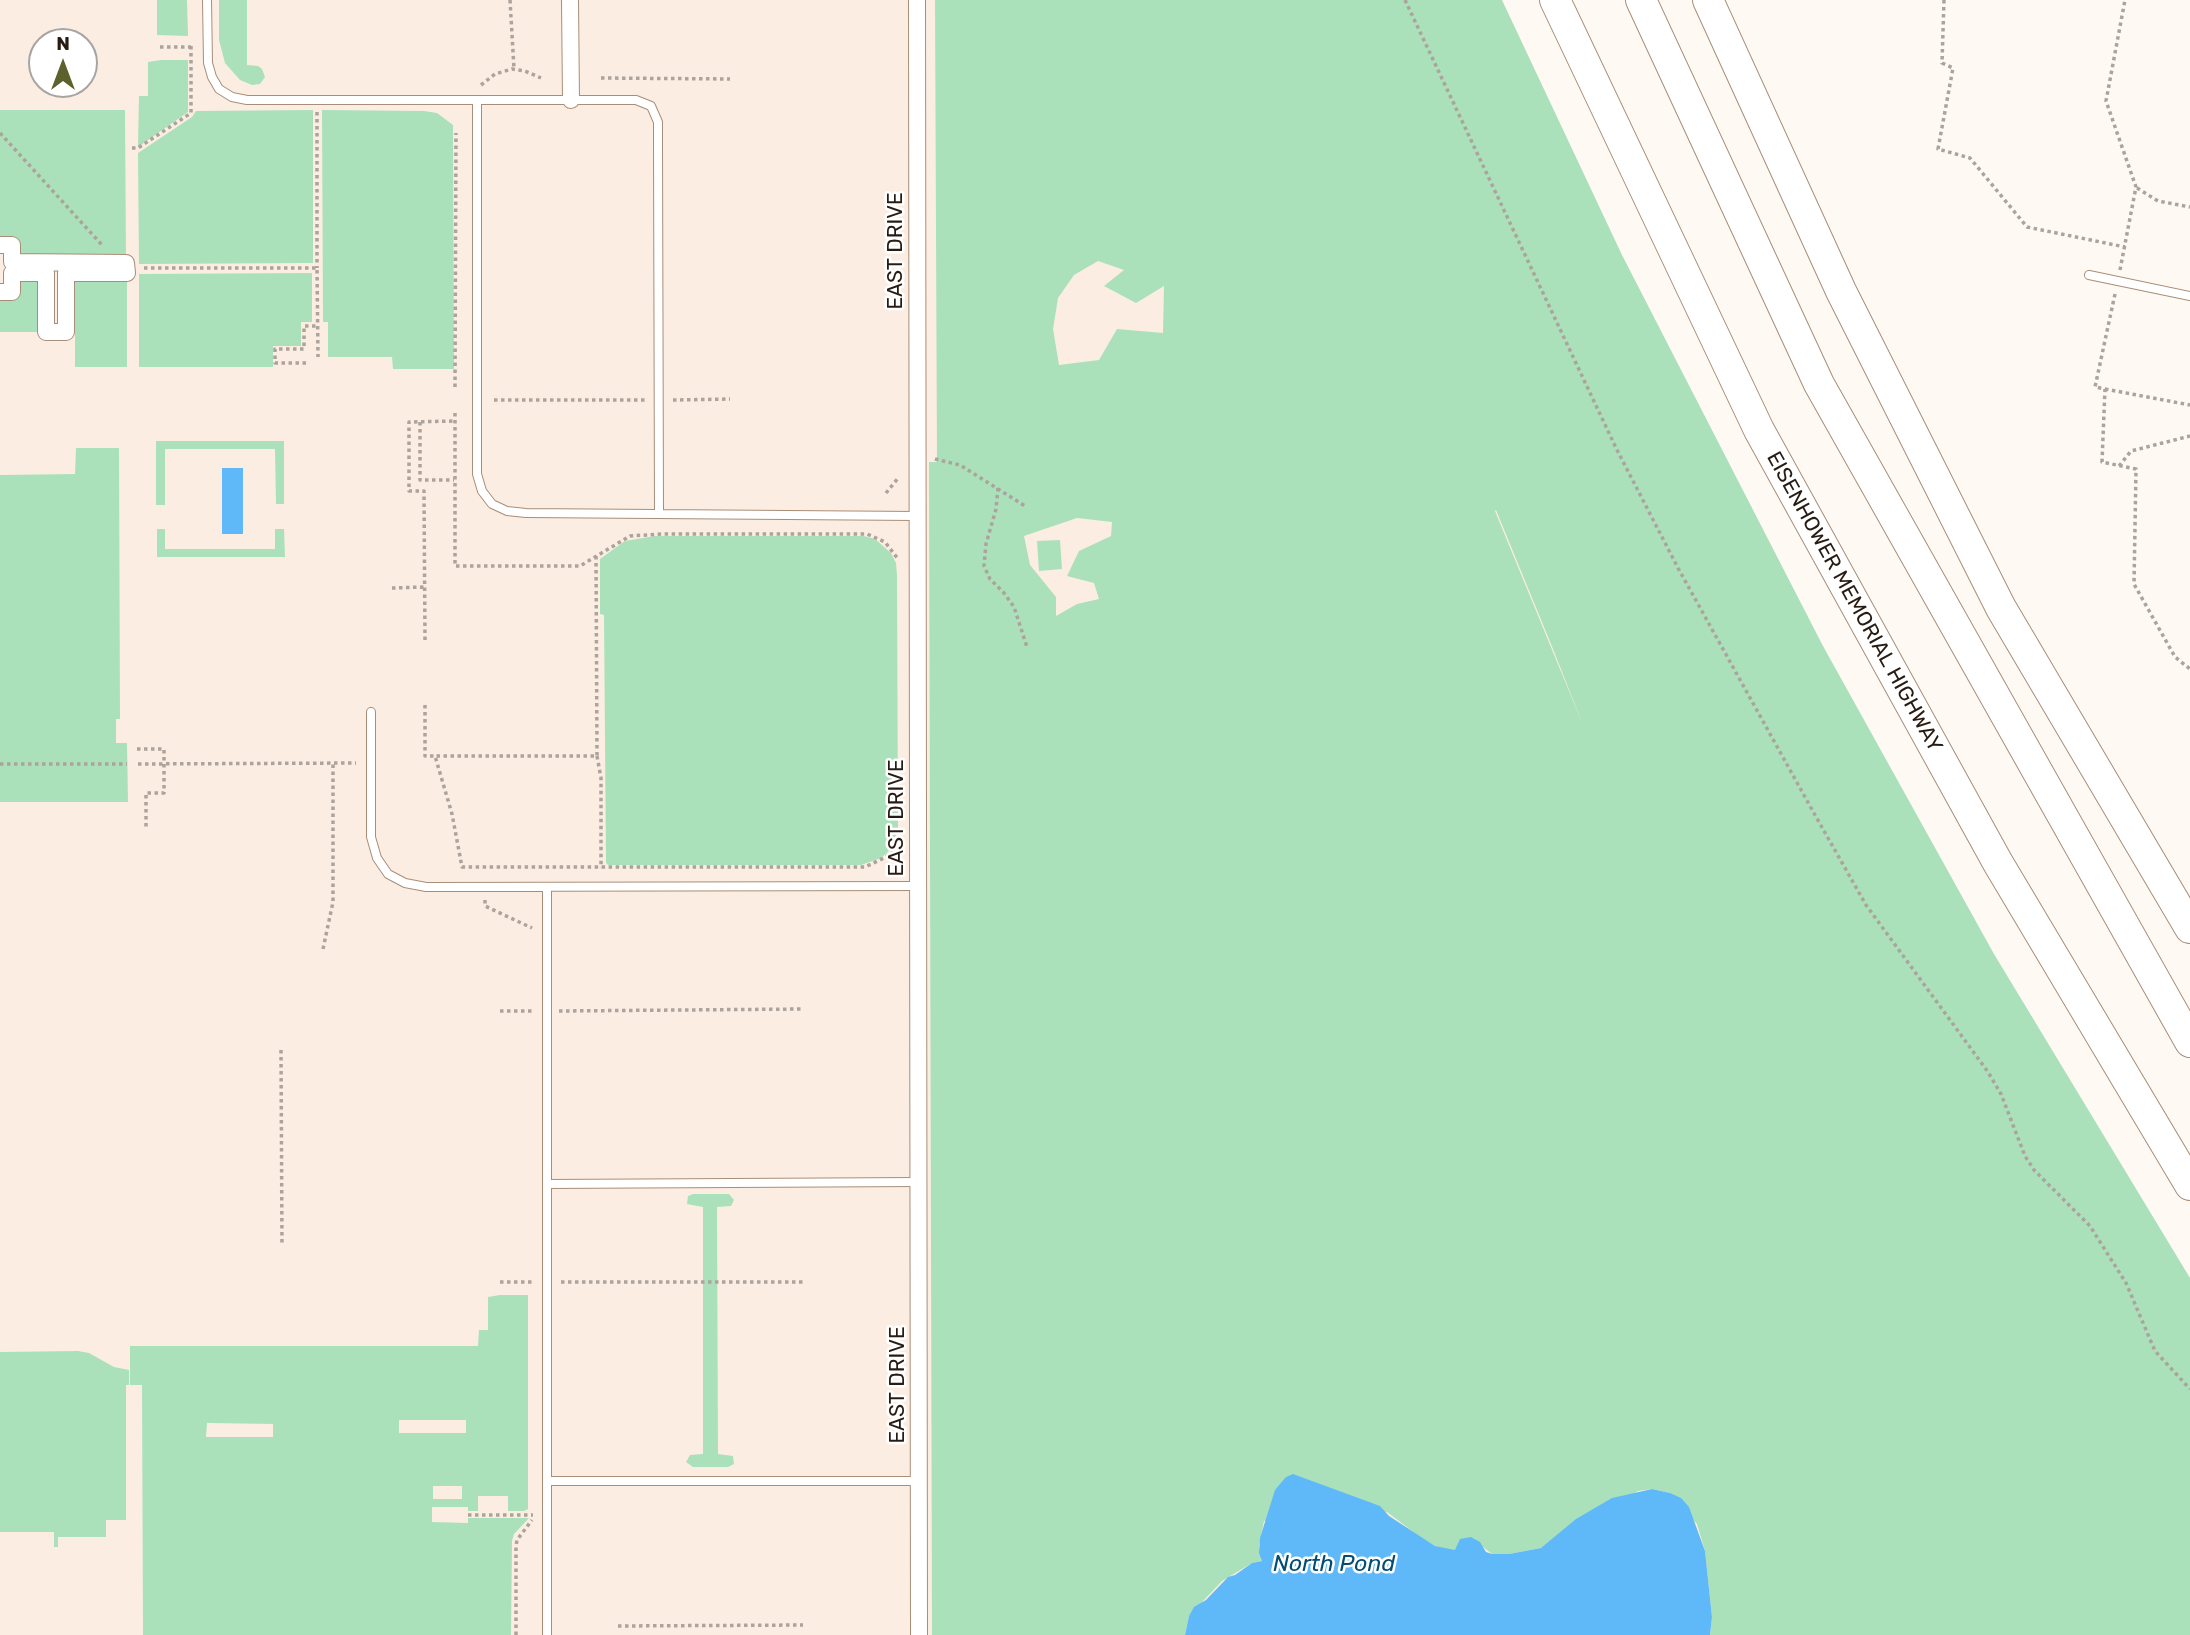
<!DOCTYPE html>
<html>
<head>
<meta charset="utf-8">
<style>
	body { margin:0 }
	#map { position:relative; width:2190px; height:1635px; overflow:hidden; background:#fff9f4; font-family:Rubik,sans-serif }
	canvas { display:block }
	.north { position:absolute; left:28px; top:28px; width:70px; height:70px; box-sizing:border-box; background:#fff; border:2px solid #a8a4a1; border-radius:50%; rotate:0deg; font-size:19px; font-weight:700; line-height:28px; text-align:center; color:#261c13 }
	.north::after { content:''; display:block; margin:auto; width:24px; height:32px; background:#5c612e; clip-path:polygon(50% 0,100% 100%,50% 72%,0 100%) }
</style>
</head>
<body>
<div id="map">
<canvas width="2190" height="1635"></canvas>
<div class="north">N</div>
</div>
<script>
const ctx = document.querySelector('canvas').getContext('2d');
ctx.lineJoin = 'round';
function fill(path, color) { ctx.fillStyle = color; ctx.fill(path, 'evenodd'); }
const shape = rows => new Path2D(rows.map(r => 'M' + r).join(''));
function strokePath(path, color, width, dash) { ctx.strokeStyle = color; ctx.lineWidth = width; ctx.lineCap = dash ? 'butt' : 'round'; ctx.setLineDash(dash || []); ctx.stroke(path); }
function drawText(font, color, halo, rows, align = 'center') {
  ctx.font = font + ' Rubik,sans-serif'; ctx.lineWidth = 5; ctx.setLineDash([]); ctx.textBaseline = 'middle'; ctx.strokeStyle = halo; ctx.fillStyle = color; for (const [text, x, y, turn = 0] of rows) {
    ctx.save(); ctx.translate(x, y); ctx.rotate((+turn || 0) * Math.PI / 180); ctx.textAlign = isNaN(turn) ? turn : align; if (halo) ctx.strokeText(text, 0, 0); ctx.fillText(text, 0, 0); ctx.restore();
  }
}
const built = shape([
	[0,0,1415,0,2190,1635,0,1635],
	[42,42,84,42,84,84,42,84]
]);
const green = shape([
	[157,0,187,0,188,36,157,35],
	[219,0,247,0,247,65,258,66,262,69,265,77,260,84,252,85,240,80,225,63,219,40],
	[935,0,1502,0,1622,255,1823,646,1994,954,2190,1278,2190,1635,1710,1635,1712,1617,1705,1551,1697,1524,1670,1493,1652,1489,1638,1491,1541,1548,1509,1554,1492,1554,1483,1547,1459,1542,1457,1549,1455,1551,1435,1546,1420,1537,1387,1512,1264,1521,1259,1546,1262,1561,1252,1563,1222,1581,1189,1616,1185,1635,932,1635,929,462,937,462],
	[1098,261,1124,270,1104,286,1136,303,1164,286,1163,333,1117,329,1099,360,1059,365,1053,329,1058,298,1074,275],
	[1496,510,1553,649,1583,725,1495,511],
	[1077,518,1112,522,1111,536,1079,551,1067,576,1094,583,1099,599,1077,604,1056,616,1056,597,1030,565,1024,536],
	[161,60,188,60,188,112,138,147,139,96,148,96,148,62],
	[0,110,125,110,126,263,12,262,0,245],
	[313,110,313,263,139,264,138,153,192,117,196,111],
	[322,110,424,111,437,113,453,125,454,369,393,369,392,357,328,357,328,322,323,322],
	[12,273,46,273,46,332,0,332,0,292],
	[66,273,127,273,127,367,75,367,75,333,66,332],
	[312,273,312,322,301,322,301,346,273,346,273,367,139,367,139,274],
	[156,441,284,441,284,504,276,504,275,449,165,449,165,505,156,505],
	[76,448,119,448,120,719,116,719,116,743,127,743,128,802,0,802,0,475,75,474],
	[157,529,165,529,165,549,275,549,275,529,284,529,285,557,157,557],
	[655,536,864,536,875,539,891,553,896,563,897,575,898,829,892,848,881,858,861,865,608,865,606,863,604,615,600,614,600,559,625,541],
	[1060,540,1062,569,1039,571,1037,541],
	[693,1194,729,1194,734,1200,731,1206,717,1207,718,1454,733,1456,734,1464,728,1467,693,1467,686,1462,690,1455,703,1454,703,1207,687,1204,688,1196],
	[500,1295,528,1295,528,1509,524,1511,508,1511,508,1496,478,1496,478,1511,468,1511,468,1507,432,1507,432,1522,468,1523,468,1518,529,1518,514,1534,512,1541,511,1635,143,1635,142,1385,130,1385,130,1346,478,1346,479,1330,488,1330,488,1297],
	[399,1420,466,1420,466,1433,399,1433],
	[273,1424,273,1437,206,1437,207,1423],
	[433,1486,462,1486,462,1499,433,1499],
	[78,1351,89,1353,114,1367,129,1370,129,1385,126,1385,126,1520,106,1520,106,1537,58,1537,58,1547,54,1547,54,1532,0,1532,0,1352]
]);
const water = shape([
	[222,468,243,468,243,534,222,534],
	[1293,1474,1380,1506,1389,1516,1435,1546,1455,1550,1460,1539,1471,1537,1480,1542,1486,1552,1492,1554,1509,1554,1541,1548,1576,1519,1612,1498,1652,1489,1670,1493,1681,1498,1689,1507,1705,1551,1712,1617,1710,1635,1185,1635,1189,1616,1194,1607,1206,1600,1228,1577,1235,1575,1252,1563,1262,1561,1259,1553,1260,1538,1275,1490,1286,1477]
]);
const path = shape([
	[510,0,514,69],
	[1405,0,1616,448,1678,568,1815,815,1866,905,1988,1072,2001,1094,2025,1156,2034,1170,2090,1226,2126,1283,2155,1351,2190,1389],
	[1944,0,1942,63,1953,68,1938,149,1970,158,2027,227,2125,247],
	[160,47,191,47],
	[601,78,730,79],
	[481,85,495,74,512,69,525,71,541,78],
	[317,112,317,268],
	[0,133,102,245],
	[132,148,138,148,191,113,191,44],
	[2137,188,2158,201,2190,207],
	[144,268,317,268,318,357],
	[2120,270,2136,187,2106,101,2125,0],
	[2115,294,2095,387,2105,389,2102,462,2136,469,2134,584,2175,657,2190,669],
	[306,363,275,363,275,349,304,349,304,326,318,326],
	[455,387,456,133],
	[2105,389,2190,405],
	[494,400,646,400],
	[673,400,730,399],
	[455,413,455,566,580,566,630,536,662,534,867,534,885,542,898,559],
	[420,422,420,480,454,480],
	[935,459,960,465,1025,506],
	[2119,466,2131,451,2190,436],
	[998,488,996,509,986,544,984,566,990,579,1004,593,1014,607,1027,647],
	[886,493,899,477],
	[596,556,597,756,435,756,452,814,462,867,865,867,886,857,899,840],
	[392,588,425,587],
	[425,640,424,491,409,491,409,422,455,421],
	[425,705,425,756,435,756],
	[137,749,164,749,164,793,146,793,146,828],
	[597,756,601,778,601,868],
	[0,764,127,764],
	[138,764,356,763],
	[485,900,485,906,532,928],
	[323,949,333,902,333,763],
	[500,1011,533,1011],
	[559,1011,802,1009],
	[281,1050,282,1246],
	[500,1282,533,1282],
	[561,1282,803,1282],
	[468,1515,533,1515],
	[618,1626,803,1625],
	[516,1635,516,1546,517,1540,532,1520]
]);
const lane = shape([
	[207,0,208,63,212,77,219,89,232,97,247,100,636,100,651,106,658,122,658,145,659,514],
	[477,100,477,474,482,491,492,504,507,511,526,513,917,516],
	[2089,275,2190,296],
	[371,712,371,837,377,858,388,874,405,883,426,887,918,886],
	[547,887,547,1635],
	[547,1184,918,1182],
	[547,1481,919,1481]
]);
const street = shape([
	[570,0,571,100],
	[917,0,919,1635],
	[0,245,12,245,12,262,126,263,127,273,66,273,66,332,46,332,46,273,12,273,12,292,0,292]
]);
const highway = shape([
	[1555,0,1759,430,1998,863,2190,1185],
	[1641,0,1819,384,2190,1042],
	[1708,0,1841,291,2001,608,2190,928]
]);
const streetNames = [
	["EAST DRIVE",896,251,-90],
	["EISENHOWER MEMORIAL HIGHWAY",1854,602,61],
	["EAST DRIVE",897,818,-90],
	["EAST DRIVE",898,1385,-90]
];
const waterNames = [
	["North Pond",1334,1564]
];
fill(built, '#fcede2');
fill(green, '#aae1bb');
fill(water, '#5fb9f9');
strokePath(lane, '#a88e78', 10);
strokePath(street, '#a88e78', 18);
strokePath(highway, '#a88e78', 32);
strokePath(path, '#aba39c', 3.5, [3.5, 3.5]);
strokePath(lane, '#fff', 8);
strokePath(street, '#fff', 16);
strokePath(highway, '#fff', 30);
drawText('21px', '#261c13', '#fff', streetNames);
drawText('italic 23px', '#024c76', '#fff', waterNames);
</script>
</body>
</html>
